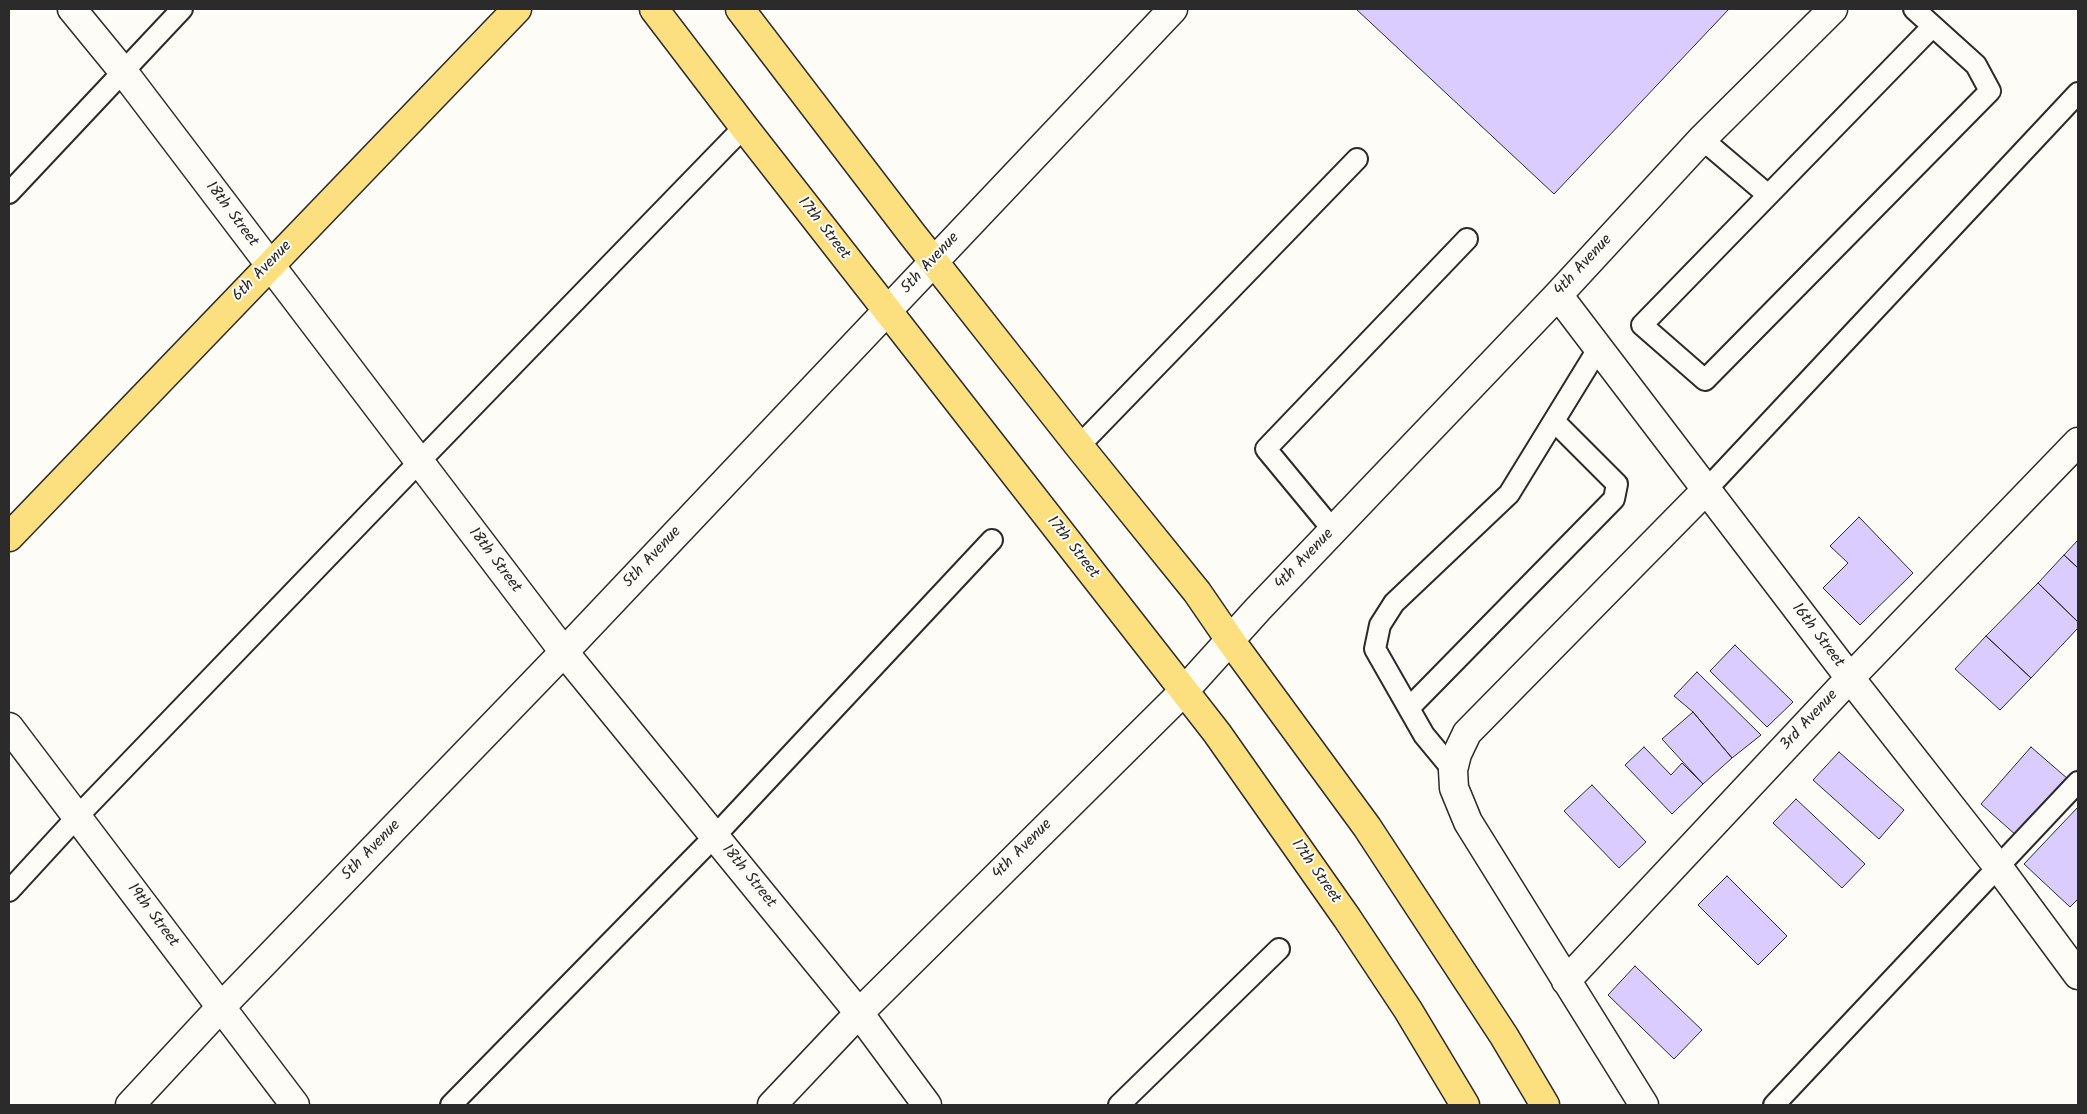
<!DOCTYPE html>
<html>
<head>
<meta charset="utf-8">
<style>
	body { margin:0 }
	#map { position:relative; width:2087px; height:1114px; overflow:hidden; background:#fdfcf7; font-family:Kalam,sans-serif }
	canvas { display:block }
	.frame { position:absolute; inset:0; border:10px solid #2b2b2b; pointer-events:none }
</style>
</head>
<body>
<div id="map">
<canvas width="2087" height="1114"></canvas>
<div class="frame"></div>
</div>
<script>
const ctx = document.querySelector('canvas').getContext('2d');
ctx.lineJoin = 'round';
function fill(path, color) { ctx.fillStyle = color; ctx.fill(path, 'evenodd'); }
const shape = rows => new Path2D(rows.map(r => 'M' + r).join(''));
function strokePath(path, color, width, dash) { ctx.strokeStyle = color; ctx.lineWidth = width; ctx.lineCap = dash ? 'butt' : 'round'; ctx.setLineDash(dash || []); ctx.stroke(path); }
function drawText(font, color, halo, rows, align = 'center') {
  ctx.font = font + ' Kalam,sans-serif'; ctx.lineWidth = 4; ctx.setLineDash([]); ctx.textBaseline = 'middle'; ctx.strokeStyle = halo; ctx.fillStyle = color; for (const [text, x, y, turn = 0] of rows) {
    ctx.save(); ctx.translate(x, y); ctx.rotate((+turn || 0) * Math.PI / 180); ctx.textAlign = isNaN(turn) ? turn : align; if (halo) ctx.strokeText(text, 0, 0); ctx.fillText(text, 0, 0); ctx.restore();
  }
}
const building = shape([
	[1356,9,1729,9,1554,194,1356,9],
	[1859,517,1913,573,1860,625,1823,588,1848,563,1830,546,1859,517],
	[2078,540,2078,568,2064,555,2078,540],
	[2064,555,2078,568,2078,622,2038,583,2064,555],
	[2038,583,2078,622,2078,628,2031,678,1986,636,2038,583],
	[1986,636,2031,678,2000,710,1955,669,1986,636],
	[1735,645,1793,702,1767,727,1710,671,1735,645],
	[1697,672,1761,735,1732,758,1693,712,1674,696,1697,672],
	[1693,712,1732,758,1703,784,1662,739,1693,712],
	[1644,747,1671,775,1682,763,1703,784,1672,814,1625,765,1644,747],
	[2031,747,2068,779,2017,836,1981,804,2031,747],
	[1839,752,1904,810,1879,839,1813,780,1839,752],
	[1592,785,1646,842,1619,868,1564,811,1592,785],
	[1796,799,1865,864,1842,888,1773,823,1796,799],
	[2078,807,2078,899,2070,907,2024,864,2078,807],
	[1727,876,1787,936,1758,965,1698,905,1727,876],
	[1635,966,1702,1030,1674,1059,1608,995,1635,966]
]);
const lane = shape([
	[1914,9,1976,65,1990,91,1705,380,1642,325,1932,27],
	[1702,139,1768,195],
	[9,193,182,9],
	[1079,446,1357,159],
	[1706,490,2078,93],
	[1333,530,1266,449,1467,239],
	[1409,708,1614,499,1617,484,1554,421],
	[1453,770,1424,735,1375,649,1380,625,1394,603,1509,494,1598,349],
	[9,891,77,817,419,462,744,127],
	[451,1105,714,837,992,540],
	[1119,1105,1279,949],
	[1774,1105,2078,782]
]);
const street = shape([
	[72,9,122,70,564,652,859,1013,927,1105],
	[1558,295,1850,678,1999,868,2078,975],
	[9,727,295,1105],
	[1566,981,1850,678,2078,442],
	[130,1105,221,1007,564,652,1173,9],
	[772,1105,859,1013,1184,691,1258,609,1558,295,1702,139,1833,9],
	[1644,1105,1468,822,1454,788,1453,770,1457,754,1467,733,1706,490]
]);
const primary = shape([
	[654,9,744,127,1217,733,1347,918,1408,1010,1465,1105],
	[740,9,912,234,1079,446,1197,592,1230,640,1367,827,1504,1036,1545,1105],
	[9,537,517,9]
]);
const streetNames = [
	["18th Street",231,215,53],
	["17th Street",823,229,52],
	["5th Avenue",931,264,-47],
	["4th Avenue",1584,266,-47],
	["6th Avenue",263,272,-46],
	["17th Street",1072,548,52],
	["5th Avenue",653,558,-47],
	["4th Avenue",1305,560,-46],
	["18th Street",494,561,53],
	["16th Street",1817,636,53],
	["3rd Avenue",1810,721,-47],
	["4th Avenue",1023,850,-45],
	["5th Avenue",372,851,-46],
	["17th Street",1315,872,55],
	["18th Street",748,877,51],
	["19th Street",152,916,53]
];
fill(building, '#daccfe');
strokePath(building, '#2b2b2b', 1);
strokePath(lane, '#2b2b2b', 24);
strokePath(street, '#2b2b2b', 31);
strokePath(primary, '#2b2b2b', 31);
strokePath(lane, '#fdfcf7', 20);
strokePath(street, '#fdfcf7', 28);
strokePath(primary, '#fce080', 28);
drawText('16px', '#2b2b2b', '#fdfcf7', streetNames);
</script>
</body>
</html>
